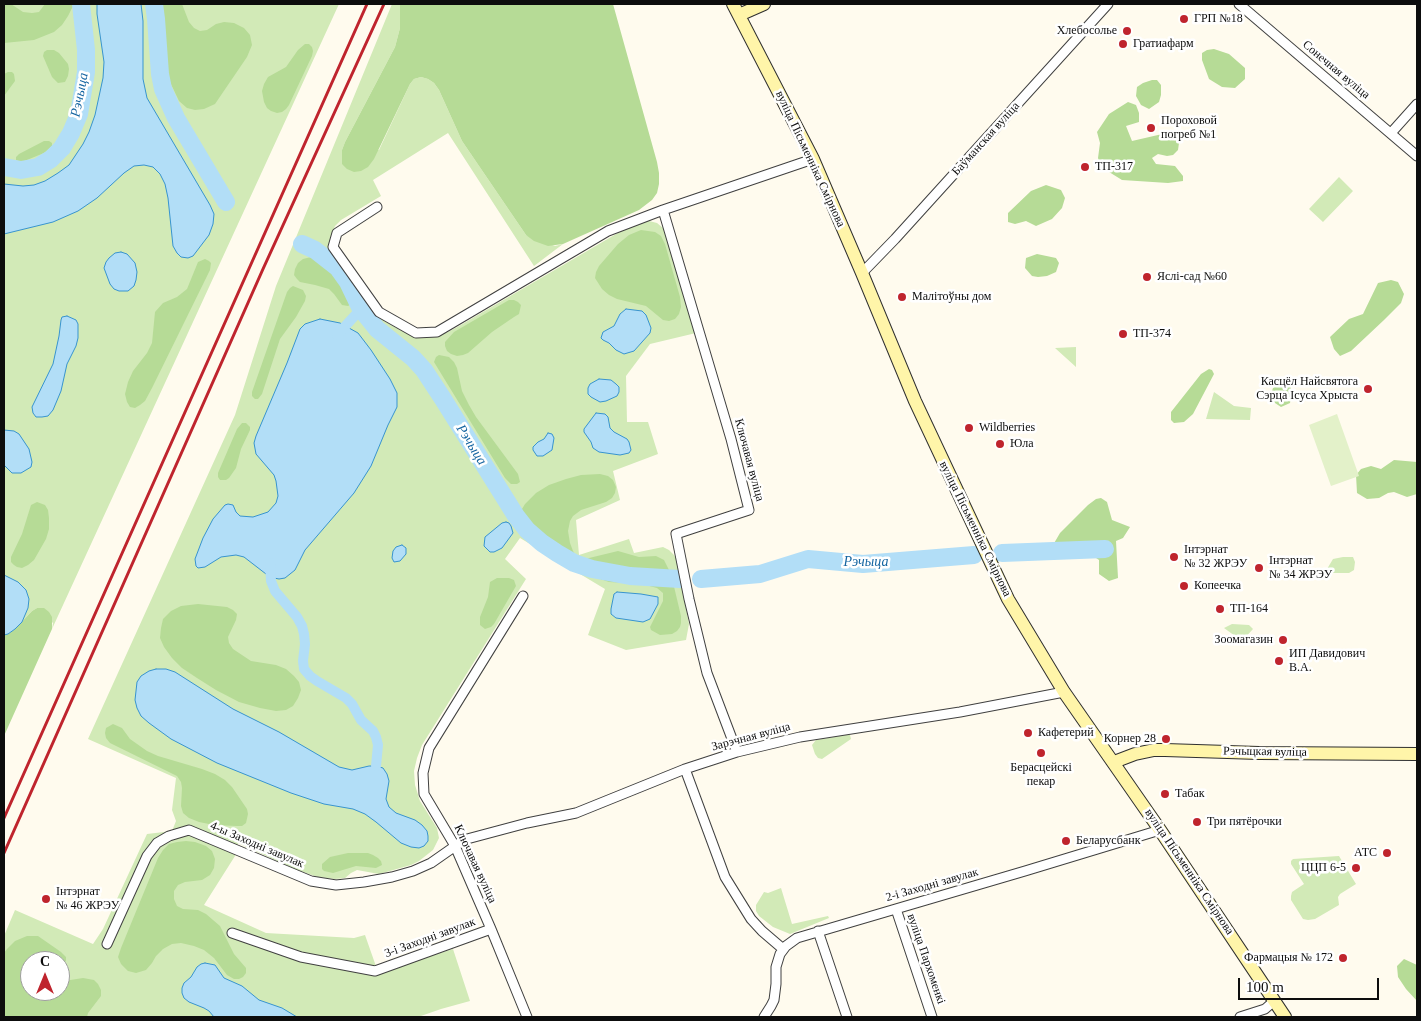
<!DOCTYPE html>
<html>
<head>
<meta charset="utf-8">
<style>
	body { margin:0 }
	#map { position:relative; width:1421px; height:1021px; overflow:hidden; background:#fffbee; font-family:Georgia,serif }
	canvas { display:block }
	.frame { position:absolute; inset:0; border:5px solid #0d0d0d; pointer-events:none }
	.north { position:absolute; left:20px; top:951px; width:50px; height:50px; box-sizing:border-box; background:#fff; border:1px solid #9e9e9e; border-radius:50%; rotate:0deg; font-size:14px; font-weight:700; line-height:20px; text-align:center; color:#0d0d0d }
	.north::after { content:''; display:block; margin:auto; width:18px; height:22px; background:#bf242d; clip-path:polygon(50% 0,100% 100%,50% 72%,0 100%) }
	.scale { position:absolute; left:1238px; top:978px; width:141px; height:22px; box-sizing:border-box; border:2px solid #0d0d0d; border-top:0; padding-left:6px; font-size:15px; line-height:18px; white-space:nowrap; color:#0d0d0d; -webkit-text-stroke:4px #fff; paint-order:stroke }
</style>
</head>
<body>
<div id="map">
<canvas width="1421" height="1021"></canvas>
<div class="frame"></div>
<div class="north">С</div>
<div class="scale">100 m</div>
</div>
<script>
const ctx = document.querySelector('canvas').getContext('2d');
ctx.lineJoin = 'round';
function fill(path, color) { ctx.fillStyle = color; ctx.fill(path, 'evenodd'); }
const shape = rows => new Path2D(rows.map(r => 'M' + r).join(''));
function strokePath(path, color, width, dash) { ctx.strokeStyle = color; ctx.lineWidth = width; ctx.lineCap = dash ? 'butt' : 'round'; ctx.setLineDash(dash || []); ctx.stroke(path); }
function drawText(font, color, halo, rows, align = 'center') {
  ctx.font = font + ' Georgia,serif'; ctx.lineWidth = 5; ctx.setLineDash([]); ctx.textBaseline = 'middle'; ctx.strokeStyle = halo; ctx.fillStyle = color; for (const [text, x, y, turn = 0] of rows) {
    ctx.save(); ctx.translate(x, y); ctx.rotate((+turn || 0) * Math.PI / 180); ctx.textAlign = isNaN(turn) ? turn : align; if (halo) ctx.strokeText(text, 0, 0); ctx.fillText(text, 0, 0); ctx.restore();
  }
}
const green = shape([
	[4,4,339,4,52,629,53,623,37,608,32,611,15,629,4,635],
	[392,4,400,4,400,28,395,47,345,142,342,150,379,150,410,84,414,79,421,77,428,79,434,83,439,90,462,141,526,235,555,246,563,244,534,266,448,133,373,180,381,196,341,220,335,226,332,234,331,242,378,314,384,321,404,332,416,336,438,335,448,332,459,326,628,227,640,222,649,221,657,223,663,228,669,235,696,333,650,344,626,376,627,422,648,422,658,454,613,471,620,500,576,520,579,555,629,539,634,553,663,547,669,550,674,555,677,560,689,624,686,640,626,650,588,635,605,589,520,538,505,559,526,579,422,745,417,758,414,771,415,785,420,801,437,828,439,838,433,850,419,861,411,865,379,874,357,870,351,873,345,878,335,879,318,877,297,870,238,843,235,856,204,905,266,933,354,938,365,935,378,972,453,949,470,1001,441,1009,418,1017,4,1017,4,936,15,910,93,944,103,929,147,834,172,831,176,821,172,810,176,778,88,739,235,415,276,286],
	[30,961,60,961,60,991,30,991],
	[1339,177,1353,191,1323,222,1309,209],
	[1076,347,1076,367,1055,348],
	[1214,392,1234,406,1251,408,1250,420,1206,419],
	[1343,557,1353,557,1355,562,1354,570,1349,573,1328,573,1327,569,1333,559],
	[1232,624,1249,625,1253,629,1242,641,1224,628],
	[846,735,850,735,851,739,822,759,818,758,815,754,812,745,816,740],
	[1339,856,1356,884,1340,894,1338,897,1339,905,1315,919,1308,920,1303,919,1291,900,1291,896,1292,892,1304,884,1291,864,1291,861,1293,859],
	[781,888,792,924,828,916,829,918,790,934,773,927,759,916,756,911,756,905,764,892,768,893]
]);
const forest = shape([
	[4,4,11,4,23,12,32,13,39,12,45,4,74,4,68,16,62,25,54,32,34,40,4,43],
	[161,4,182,4,189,22,194,28,200,31,207,30,216,24,224,22,234,23,244,28,250,35,252,45,247,57,215,104,204,109,195,110,187,108,179,101,170,82,166,64],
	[400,4,613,4,657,162,659,173,659,184,657,193,652,200,639,210,563,244,548,246,534,241,526,235,462,141,439,90,434,83,428,79,421,77,414,79,410,84,374,159,368,167,361,171,354,172,347,169,342,164,342,150,345,142,395,47,400,28],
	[305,44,309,44,312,47,313,51,312,56,289,105,286,109,282,112,277,113,271,111,267,108,264,102,262,91,264,84,268,77,286,67,298,50],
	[1214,49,1229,54,1245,68,1245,79,1235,88,1222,87,1209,79,1202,60,1202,53,1207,50],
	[47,50,54,50,59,53,68,64,69,69,68,76,65,82,58,83,52,77,43,56,44,52],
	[8,72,12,72,14,74,15,81,4,96,4,74],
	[1152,80,1157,80,1161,85,1161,95,1159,102,1149,109,1141,105,1136,96,1137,87,1143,83],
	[1128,102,1136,105,1139,113,1139,122,1126,126,1132,141,1171,132,1174,135,1179,143,1178,150,1173,155,1167,156,1158,154,1152,158,1156,164,1175,166,1183,176,1183,181,1168,183,1122,180,1101,167,1098,158,1100,143,1097,132,1109,114],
	[44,141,49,141,52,143,52,146,44,153,22,162,16,160,16,157,19,154],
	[1046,185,1061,190,1065,198,1062,208,1052,219,1036,226,1026,221,1015,224,1008,222,1008,213,1031,191],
	[641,230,655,232,661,236,665,244,680,297,681,307,679,314,675,319,669,321,663,320,646,306,617,299,609,295,602,289,595,278,596,272,599,266,618,244,629,235],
	[1037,254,1056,258,1059,263,1056,272,1047,276,1038,277,1032,276,1025,268,1026,258],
	[311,257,319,258,326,262,342,280,351,298,351,304,348,306,342,305,334,294,329,289,315,285,300,282,297,279,294,275,295,269,298,263,303,259],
	[205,259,209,261,211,263,210,270,152,388,145,401,140,405,135,408,130,407,127,402,125,394,128,382,133,371,147,353,152,343,155,312,163,303,177,297,187,289,198,262],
	[1391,280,1398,282,1404,294,1401,303,1384,320,1351,351,1340,356,1334,349,1330,337,1349,319,1363,314,1378,283],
	[293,286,303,290,306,296,305,301,296,317,280,339,262,394,258,399,255,399,252,396,252,392,287,292,290,288],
	[509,300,514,300,518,302,521,305,519,314,514,317,492,332,468,353,463,355,457,356,451,354,447,351,445,346,445,342,454,332],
	[439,355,449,357,454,362,457,368,462,391,469,405,476,417,518,474,520,482,517,484,511,484,505,478,434,362,436,357],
	[1209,369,1212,370,1214,374,1193,414,1184,422,1174,423,1171,420,1171,412,1201,374],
	[1279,383,1290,385,1292,393,1290,403,1281,407,1272,401,1270,397,1273,388],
	[242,423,246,423,250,427,250,430,241,449,236,468,229,478,226,480,220,480,218,477,218,473,237,429],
	[1394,460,1417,462,1417,494,1407,497,1394,492,1388,493,1379,498,1367,499,1357,493,1356,475,1361,469,1371,466,1381,469],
	[600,474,608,476,613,480,616,487,615,493,612,498,606,502,581,510,573,516,570,521,568,531,570,543,573,551,576,556,585,559,618,551,639,557,656,556,664,560,671,574,681,616,681,623,680,627,677,631,672,634,660,635,651,630,650,627,663,601,663,593,657,588,642,584,609,582,583,573,531,542,519,529,517,520,519,514,525,504,536,493,549,485,566,479,581,475],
	[1101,498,1107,502,1112,520,1130,527,1123,538,1116,541,1118,578,1109,581,1099,574,1099,560,1093,556,1068,557,1059,555,1053,545,1060,533,1088,505,1096,499],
	[37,502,45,505,48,510,49,518,49,529,46,539,34,560,28,565,22,568,17,567,14,565,11,562,11,557,22,534,31,505],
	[497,578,509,578,514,580,516,586,494,624,491,627,485,629,480,625,480,617,488,597,490,582],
	[198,604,227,607,233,610,237,614,236,620,228,637,229,643,233,649,251,661,276,665,286,669,294,676,299,682,301,690,298,698,293,706,286,710,276,711,260,708,239,702,216,690,197,678,182,668,172,658,164,647,160,638,161,628,163,619,171,611,181,606],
	[37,608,44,608,49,612,52,617,52,629,4,736,4,635,8,634,15,629,32,611],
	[113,724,122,728,130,739,147,751,158,756,202,769,215,774,225,780,232,787,247,809,248,814,246,823,242,826,237,826,214,825,199,822,189,818,183,813,181,806,182,788,181,782,177,776,110,743,106,738,105,733,106,728],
	[186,841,195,842,206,846,212,851,215,859,214,868,210,875,202,880,185,882,178,885,174,891,174,899,177,906,183,909,198,910,206,914,220,926,234,954,246,968,246,973,243,977,239,979,234,979,227,975,214,958,204,950,194,946,181,943,172,944,163,949,156,956,152,963,146,970,136,973,128,971,121,964,118,957,121,948,158,858,163,850,169,844,177,842],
	[348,853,368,853,373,855,378,858,381,861,382,865,376,868,356,866,333,873,324,871,322,869,322,864,330,857],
	[27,936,38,936,61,952,66,957,66,961,60,965,60,961,30,961,30,991,60,991,60,980,64,981,83,978,94,980,98,984,101,990,101,996,88,1013,87,1017,4,1017,4,953,7,949,15,941],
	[1404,959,1417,965,1417,1001,1406,989,1398,977,1397,966]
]);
const pitch = shape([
	[1337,414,1359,476,1331,486,1309,425]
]);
const water = shape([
	[97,4,141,4,143,21,143,79,147,98,210,205,214,214,213,224,209,235,193,256,188,258,181,257,177,253,173,246,168,198,165,184,160,174,153,167,144,165,134,166,124,173,97,198,78,211,53,222,4,234,4,184,23,186,34,185,45,181,58,173,69,165,83,144,89,132,95,115,103,78,104,62,97,14,97,4],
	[121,252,127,254,135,263,137,272,136,280,134,286,128,291,119,291,114,289,110,284,104,268,106,262,109,258,115,253,121,252],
	[626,309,642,311,646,315,651,328,650,333,634,351,624,354,616,350,609,343,603,340,601,338,603,332,614,326,620,314,626,309],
	[67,316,76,320,78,324,78,338,76,346,67,364,61,391,53,410,48,416,42,417,36,417,33,413,32,407,53,364,59,336,61,320,62,317,67,316],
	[320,319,340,323,358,333,371,350,390,379,397,393,397,407,388,425,371,466,354,493,305,550,295,570,285,578,279,579,274,578,266,574,244,557,236,555,221,557,205,567,198,568,196,566,195,559,203,538,213,519,225,505,228,504,233,505,236,512,240,516,253,517,268,512,276,503,278,496,276,481,274,475,256,454,254,443,256,436,287,363,300,329,305,324,320,319],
	[599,379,611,380,616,384,619,387,619,392,617,396,606,401,600,402,591,397,588,394,588,388,590,384,599,379],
	[596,413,605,414,608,417,610,428,614,432,627,439,629,442,631,450,629,453,620,455,599,452,593,448,591,442,584,432,584,429,596,413],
	[4,430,14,431,19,434,29,449,32,462,31,467,21,473,12,473,4,465,4,430],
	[548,433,552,434,554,438,552,450,543,456,537,456,533,450,533,447,538,442,544,439,548,433],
	[506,522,509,523,511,526,513,533,502,548,494,552,490,552,484,546,485,537,502,523,506,522],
	[402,545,406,548,406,554,400,561,394,562,392,558,393,551,396,547,402,545],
	[4,575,18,582,26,590,29,599,28,608,22,622,15,629,8,634,4,635,4,575],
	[617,592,641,594,658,597,658,604,650,619,643,622,616,618,611,614,611,609,614,594,617,592],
	[156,669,166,669,175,672,233,709,279,732,339,767,352,770,369,766,376,766,383,768,387,774,389,781,386,799,389,807,396,813,415,820,422,825,427,831,428,836,428,841,424,846,419,848,411,847,401,843,376,822,365,814,353,809,324,804,291,793,217,763,171,739,149,723,141,716,137,708,135,700,137,682,141,676,149,671,156,669],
	[205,963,215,965,224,978,242,986,259,1000,282,1008,297,1017,214,1017,209,1011,204,1008,189,1002,184,998,182,993,182,988,184,983,191,977,197,967,201,964,205,963]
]);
const canal = shape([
	[337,335,361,309],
	[270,563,271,581,275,591,297,617,302,626,304,634,305,644,303,661,304,669,310,676,317,681,346,698,352,704,361,720,373,731,376,737,378,745,376,766]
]);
const river = shape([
	[154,4,156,19,160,74,163,89,176,118,226,202],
	[4,167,21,170,38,167,51,159,62,148,71,133,79,114,86,72,86,50,81,4],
	[302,244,315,250,338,268,348,282,361,309,377,329,413,358,424,370,443,399,516,516,527,530,542,543,557,553,574,563,592,569,630,576,680,579],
	[1002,553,1105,549],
	[701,579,760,574,808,559,863,564,974,555]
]);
const street = shape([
	[1239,4,1417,156],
	[1391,133,1417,104],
	[377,207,337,233,333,247,379,312,416,333,437,332,608,231,663,210,813,159],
	[663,210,731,439,749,510,676,534,689,599,707,673,737,752],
	[862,273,895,239,1108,4],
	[523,596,429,748,423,773,424,794,455,846,491,929,527,1017],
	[685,769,725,877,751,919,762,931,783,949],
	[896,909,932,1017],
	[818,931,847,1017],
	[232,933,301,957,375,971,491,929],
	[107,944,147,856,157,843,169,836,189,830,311,881,336,885,364,882,392,877,413,871,431,863,461,842,467,839,527,823,576,813,685,769,737,752,800,737,960,712,1064,692],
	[764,1017,771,1006,774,1000,776,984,776,967,780,954,786,946,797,938,1025,871,1160,830],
	[1240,1017,1265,1009,1274,1001]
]);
const secondary = shape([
	[733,4,813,159,862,273,915,401,1008,599,1064,692,1160,830,1285,1017],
	[739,15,764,4],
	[1114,762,1135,754,1154,750,1165,750,1259,753,1417,754]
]);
const rail = shape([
	[4,818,367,4],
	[4,853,263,269,384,4]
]);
const markers = [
	[1184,19,5,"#bf242d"],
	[1127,31,5,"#bf242d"],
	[1123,44,5,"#bf242d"],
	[1151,128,5,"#bf242d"],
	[1085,167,5,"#bf242d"],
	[1147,277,5,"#bf242d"],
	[902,297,5,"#bf242d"],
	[1123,334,5,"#bf242d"],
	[1368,389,5,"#bf242d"],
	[969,428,5,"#bf242d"],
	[1000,444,5,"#bf242d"],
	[1174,557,5,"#bf242d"],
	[1259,568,5,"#bf242d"],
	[1184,586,5,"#bf242d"],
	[1220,609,5,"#bf242d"],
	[1283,640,5,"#bf242d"],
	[1279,661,5,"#bf242d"],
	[1028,733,5,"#bf242d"],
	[1166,739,5,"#bf242d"],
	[1041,753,5,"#bf242d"],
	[1165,794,5,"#bf242d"],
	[1197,822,5,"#bf242d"],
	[1066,841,5,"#bf242d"],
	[1387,853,5,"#bf242d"],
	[1356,868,5,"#bf242d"],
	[46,899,5,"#bf242d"],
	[1343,958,5,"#bf242d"]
];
const poiNames = [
	["ГРП №18",1194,19],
	["Хлебосолье",1117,31,"right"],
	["Гратиафарм",1133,44],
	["Пороховой",1161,121],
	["погреб №1",1161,135],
	["ТП-317",1095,167],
	["Яслі-сад №60",1157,277],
	["Малітоўны дом",912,297],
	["ТП-374",1133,334],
	["Касцёл Найсвятога",1358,382,"right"],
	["Сэрца Ісуса Хрыста",1358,396,"right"],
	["Wildberries",979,428],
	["Юла",1010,444],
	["Інтэрнат",1184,550],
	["№ 32 ЖРЭУ",1184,564],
	["Інтэрнат",1269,561],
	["№ 34 ЖРЭУ",1269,575],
	["Копеечка",1194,586],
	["ТП-164",1230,609],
	["Зоомагазин",1273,640,"right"],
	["ИП Давидович",1289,654],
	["В.А.",1289,668],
	["Кафетерий",1038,733],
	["Корнер 28",1156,739,"right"],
	["Берасцейскі",1041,768,"center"],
	["пекар",1041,782,"center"],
	["Табак",1175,794],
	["Три пятёрочки",1207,822],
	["Беларусбанк",1076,841],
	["АТС",1377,853,"right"],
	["ЦЦП 6-5",1346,868,"right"],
	["Інтэрнат",56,892],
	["№ 46 ЖРЭУ",56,906],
	["Фармацыя № 172",1333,958,"right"]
];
const streetNames = [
	["Сонечная вуліца",1336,70,40],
	["Баўманская вуліца",986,139,-48],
	["вуліца Пісьменніка Смірнова",810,159,65],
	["Ключавая вуліца",749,460,75],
	["вуліца Пісьменніка Смірнова",975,529,64],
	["Зарэчная вуліца",751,737,-15],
	["Рэчыцкая вуліца",1265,752,1],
	["4-ы Заходні завулак",257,845,23],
	["Ключавая вуліца",475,864,65],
	["вуліца Пісьменніка Смірнова",1189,872,56],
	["2-і Заходні завулак",932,885,-16],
	["3-і Заходні завулак",430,938,-20],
	["вуліца Пархоменкі",926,959,71]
];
const waterNames = [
	["Рэчыца",80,95,-79],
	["Рэчыца",471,445,58],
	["Рэчыца",866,562]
];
fill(green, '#d2eab7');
fill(forest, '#b6db96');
fill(pitch, '#e3f1c9');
fill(water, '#b2def7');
strokePath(water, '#3894cf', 1);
strokePath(canal, '#b2def7', 10);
strokePath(river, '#b2def7', 18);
strokePath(street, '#404040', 11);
strokePath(secondary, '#2f2f2f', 14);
strokePath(street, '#fff', 9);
strokePath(secondary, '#fff5a9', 12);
strokePath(rail, '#bf242d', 3);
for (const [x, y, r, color] of markers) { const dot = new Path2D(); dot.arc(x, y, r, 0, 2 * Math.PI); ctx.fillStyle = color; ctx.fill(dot); strokePath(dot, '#fff', 2); }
drawText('12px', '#0d0d0d', '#fff', poiNames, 'left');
drawText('12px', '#0d0d0d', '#fff', streetNames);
drawText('italic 14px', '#1565a1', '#fff', waterNames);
</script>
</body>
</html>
